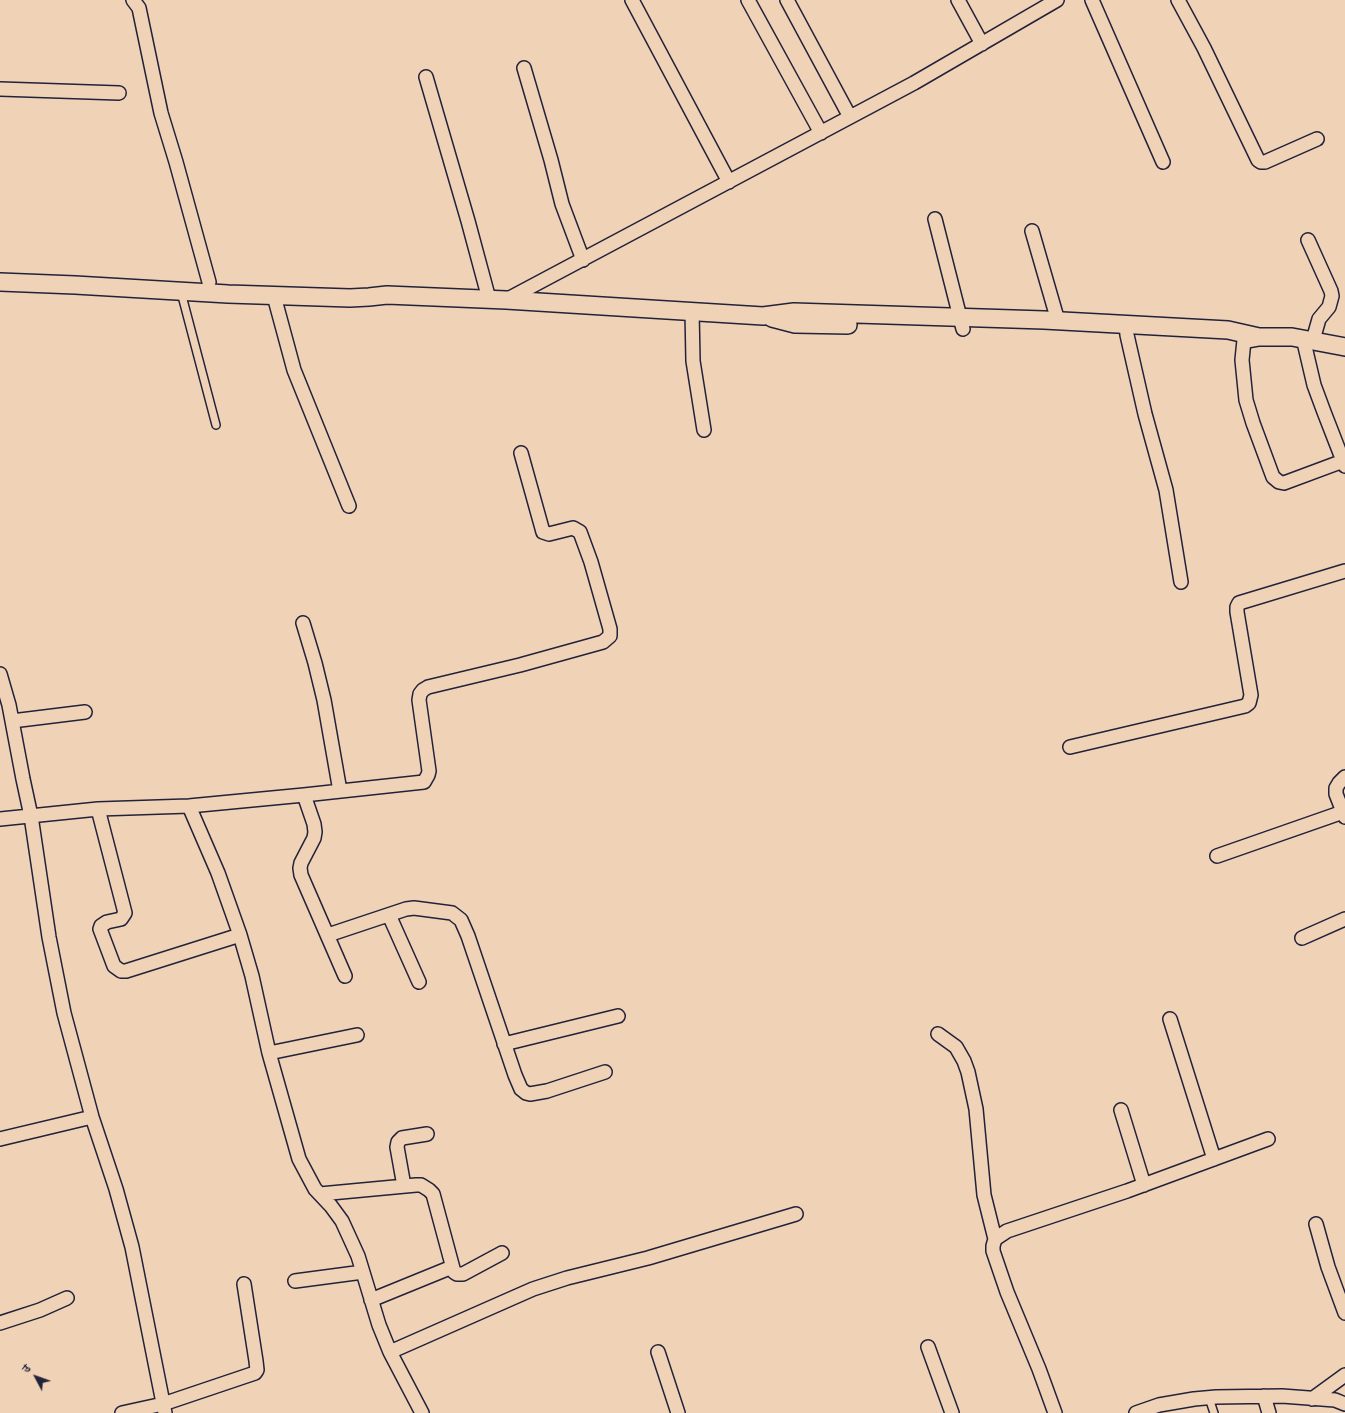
<!DOCTYPE html>
<html>
<head>
<meta charset="utf-8">
<style>
	body { margin:0 }
	#map { position:relative; width:1345px; height:1413px; overflow:hidden; background:#f0d2b6; font-family:Dekko,"Playpen Sans Deva",sans-serif }
	canvas { display:block }
	.north { position:absolute; left:16px; top:1357px; width:40px; height:40px; -webkit-text-stroke:3px #f0d2b6; paint-order:stroke; rotate:311deg; font-size:11px; font-weight:700; line-height:16px; text-align:center; color:#22223b }
	.north::after { content:''; display:block; margin:auto; width:14px; height:18px; background:#22223b; clip-path:polygon(50% 0,100% 100%,50% 72%,0 100%) }
</style>
</head>
<body>
<div id="map">
<canvas width="1345" height="1413"></canvas>
<div class="north">उ</div>
</div>
<script>
const ctx = document.querySelector('canvas').getContext('2d');
ctx.lineJoin = 'round';
const shape = rows => new Path2D(rows.map(r => 'M' + r).join(''));
function strokePath(path, color, width, dash) { ctx.strokeStyle = color; ctx.lineWidth = width; ctx.lineCap = dash ? 'butt' : 'round'; ctx.setLineDash(dash || []); ctx.stroke(path); }
const service = shape([
	[181,292,216,425],
	[1209,1398,1214,1413]
]);
const minor = shape([
	[133,0,139,8,161,113,176,162,209,282],
	[632,0,729,182],
	[748,0,821,133],
	[787,0,850,117],
	[958,0,982,44],
	[1092,0,1163,162],
	[1178,0,1204,48,1258,160,1261,162,1265,162,1317,139],
	[524,68,551,160,562,204,583,260],
	[426,77,468,221,489,299],
	[0,89,119,93],
	[935,219,963,329],
	[1032,231,1058,321],
	[1308,240,1331,291,1332,296,1329,307,1319,319,1313,340],
	[274,296,294,370,349,506],
	[506,300,914,83,1057,0],
	[692,311,693,361,704,430],
	[1126,324,1127,335,1145,414,1166,490,1181,582],
	[1303,338,1314,385,1324,412,1345,466],
	[1244,340,1242,360,1246,400,1253,423,1273,477,1279,482,1284,483,1343,461],
	[303,623,315,663,324,700,340,791],
	[0,674,9,705,23,779,31,816,49,937,64,1013,92,1117,116,1189,132,1247,165,1413],
	[12,721,85,712],
	[1070,747,1245,706,1249,703,1251,695,1237,612,1237,607,1239,603,1345,571],
	[1345,777,1339,783,1336,788,1336,794,1345,817],
	[304,795,314,824,315,832,314,838,301,863,300,868,301,875,345,976],
	[189,806,218,873,240,935,252,976,269,1053,299,1159,315,1189,331,1206,342,1221,358,1256,379,1325,390,1352,422,1413],
	[98,809,125,913,121,919,107,922,101,926,100,929,114,966,121,971,126,971,240,935],
	[0,819,98,809,189,806,304,795,424,782,428,775,429,771,419,700,420,694,423,690,428,687,520,665,603,642,610,636,610,629,591,562,580,532,573,528,549,534,543,532,521,453],
	[1217,856,1343,812],
	[389,915,419,982],
	[328,935,406,909,414,908,452,913,461,920,468,936,515,1075,521,1089,526,1093,530,1094,547,1091,605,1072],
	[1302,938,1345,919],
	[1170,1019,1214,1159],
	[938,1034,956,1047,964,1061,968,1072,976,1109,984,1195,995,1239],
	[504,1044,618,1016],
	[269,1053,357,1035],
	[1121,1110,1144,1185],
	[0,1139,92,1117],
	[404,1186,397,1147,398,1142,402,1138,427,1134],
	[320,1194,416,1185,421,1185,429,1190,433,1194,454,1272,457,1274,463,1274,502,1253],
	[1316,1224,1328,1267,1345,1313],
	[295,1281,363,1272],
	[371,1300,452,1267],
	[0,1323,40,1310,67,1298],
	[928,1347,952,1413],
	[390,1352,533,1289,567,1278,648,1258,796,1214],
	[658,1352,678,1413],
	[1264,1396,1269,1413],
	[1312,1399,1345,1375],
	[122,1413,163,1404,255,1373,257,1370,256,1361,244,1284],
	[1055,1413,1039,1369,1007,1292,993,1251,993,1246,995,1239,1007,1231,1127,1191,1268,1139],
	[1136,1413,1159,1405,1194,1399,1216,1397,1282,1396,1335,1400,1345,1404]
]);
const tertiary = shape([
	[0,282,75,285,228,294,350,298,369,297,387,295,506,300,763,316,794,312,1044,320,1228,330,1259,337],
	[772,318,795,324,848,325],
	[1248,339,1259,337,1292,337,1345,347]
]);
strokePath(service, '#22223b', 10);
strokePath(minor, '#22223b', 16);
strokePath(tertiary, '#22223b', 20);
strokePath(service, '#f0d2b6', 7);
strokePath(minor, '#f0d2b6', 13);
strokePath(tertiary, '#f0d2b6', 17);
</script>
</body>
</html>
